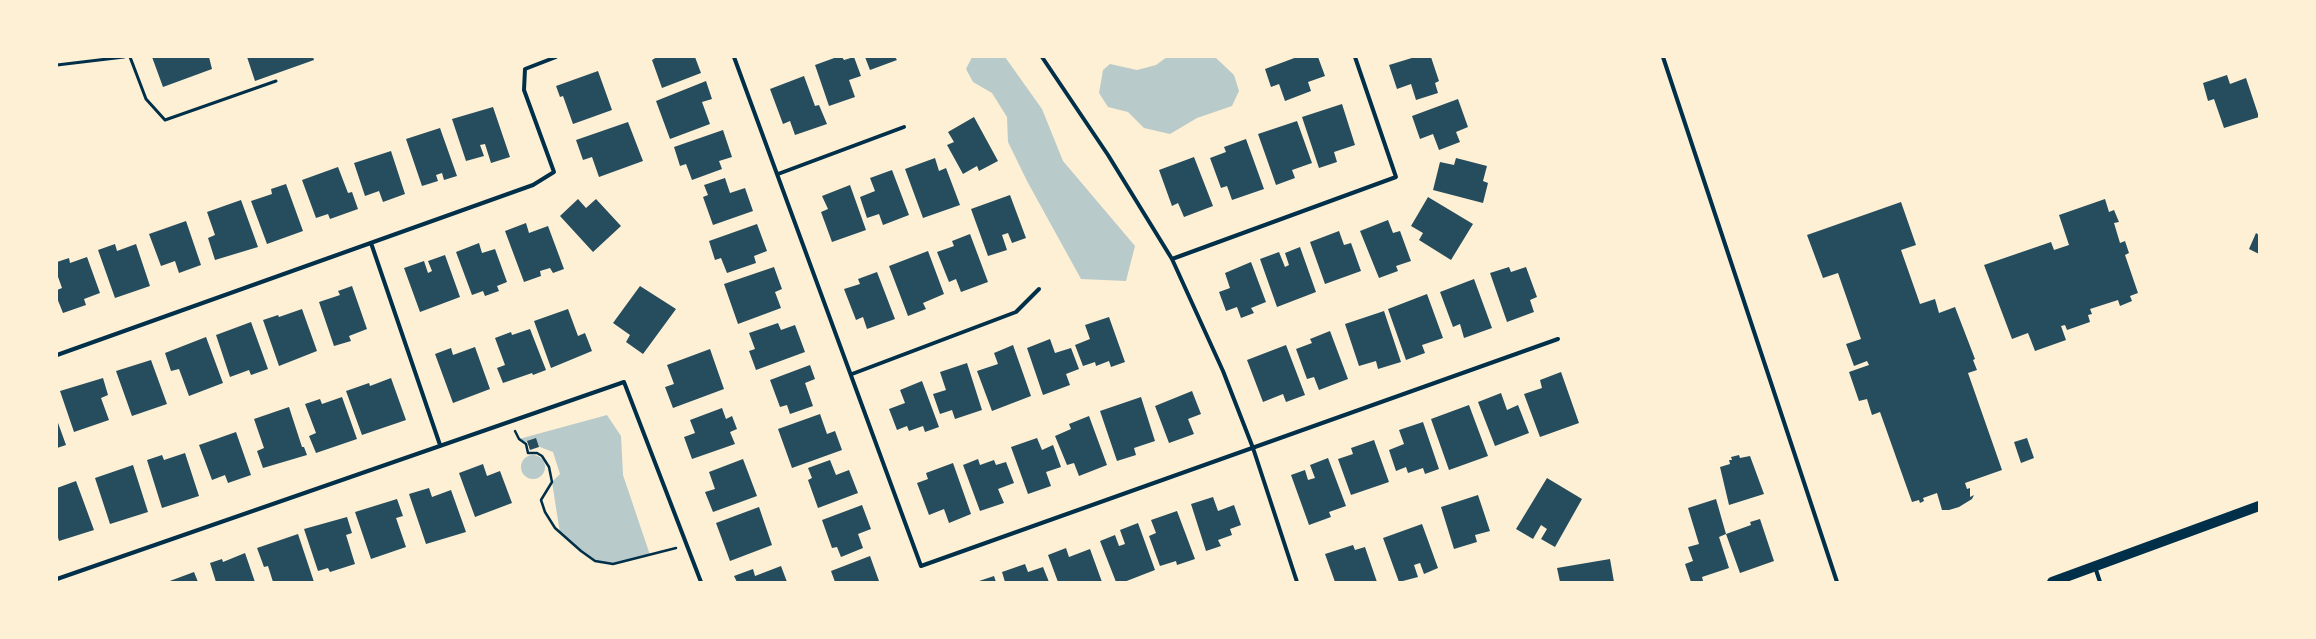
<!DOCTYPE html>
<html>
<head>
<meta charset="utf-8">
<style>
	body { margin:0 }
	#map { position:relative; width:2316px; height:639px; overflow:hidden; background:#fdf0d5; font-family:"Space Grotesk",sans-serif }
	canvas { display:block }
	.frame { position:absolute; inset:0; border:58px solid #fdf0d5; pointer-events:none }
</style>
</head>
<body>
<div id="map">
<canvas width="2316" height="639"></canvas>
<div class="frame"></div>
</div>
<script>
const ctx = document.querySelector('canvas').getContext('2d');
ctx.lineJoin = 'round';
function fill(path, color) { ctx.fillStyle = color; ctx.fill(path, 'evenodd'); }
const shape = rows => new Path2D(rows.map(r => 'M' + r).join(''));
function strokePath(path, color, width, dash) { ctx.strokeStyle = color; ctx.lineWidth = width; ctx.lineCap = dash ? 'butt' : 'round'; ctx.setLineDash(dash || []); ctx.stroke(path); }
const green = shape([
	[972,57,1005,57,1042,109,1063,161,1135,246,1126,281,1081,279,1027,181,1008,142,1007,117,992,93,973,82,966,69],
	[1167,57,1215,57,1234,75,1239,91,1232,106,1197,118,1170,134,1144,128,1128,112,1108,107,1099,93,1103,70,1110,64,1137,70,1156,65],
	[607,415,621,436,623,475,650,555,613,564,595,561,560,533,552,482,560,474,553,452,519,439],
	'521 467a12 12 0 1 1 24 0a12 12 0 1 1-24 0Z'
]);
const building = shape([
	[152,57,209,57,212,69,163,87],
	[247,57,313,57,314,60,255,81],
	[657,57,695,57,701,73,662,88,652,60],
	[837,57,842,57,844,60,854,57,861,76,849,80,855,97,829,106,815,65],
	[865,57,895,57,897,60,870,70],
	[1297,57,1318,57,1325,76,1308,82,1311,91,1285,101,1279,84,1271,87,1265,69],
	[1415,57,1431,57,1439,81,1435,83,1438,93,1416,100,1411,84,1397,89,1389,65],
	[598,71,612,110,573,124,563,96,560,97,556,86],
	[2227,75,2230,84,2246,78,2259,117,2224,128,2214,99,2208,101,2203,83],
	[804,76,815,106,819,105,827,124,795,135,790,121,783,124,770,89],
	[706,81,712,99,702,102,710,124,670,139,656,101],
	[1458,99,1468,127,1456,132,1460,142,1439,150,1433,134,1420,139,1412,116],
	[1342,104,1355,145,1334,152,1337,162,1319,168,1302,117],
	[493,107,510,157,491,163,485,144,480,145,484,156,466,161,452,119],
	[974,117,998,161,979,171,977,166,963,174,947,145,954,142,948,132],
	[1297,121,1312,163,1292,170,1295,178,1276,185,1258,134],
	[628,122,643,161,599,177,592,157,583,160,576,140],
	[440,128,457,176,444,180,442,173,436,175,438,181,422,186,406,139],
	[723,130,732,157,719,161,722,169,692,180,686,164,680,166,674,147],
	[1246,139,1264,189,1232,200,1227,186,1221,188,1210,158,1226,152,1224,147],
	[391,151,405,194,383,202,379,191,365,196,354,163],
	[1194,157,1213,206,1184,217,1178,203,1172,206,1159,170],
	[935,158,939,171,946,168,960,205,923,218,905,169],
	[1456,158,1487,166,1483,181,1488,183,1483,203,1433,190,1440,162,1454,165],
	[338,167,348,193,352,192,358,209,330,219,328,214,316,218,302,180],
	[892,170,909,215,883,225,879,214,867,218,860,197,875,191,870,178],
	[725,178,730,193,745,188,753,211,713,225,703,197,708,195,704,185],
	[286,184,303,231,267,244,251,201,272,194,271,189],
	[850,185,866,230,832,242,821,212,828,209,822,196],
	[1010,195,1026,238,1012,243,1008,233,1002,235,1007,250,988,256,971,209],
	[1428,197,1473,224,1451,260,1419,240,1423,233,1411,226],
	[578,199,586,208,596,199,621,226,593,252,560,216],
	[2105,199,2109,212,2114,210,2119,222,2114,223,2120,243,2125,241,2129,253,2125,255,2138,293,2130,296,2132,301,2120,306,2118,300,2090,309,2092,314,2088,315,2090,322,2067,330,2065,325,2061,326,2066,340,2035,351,2028,333,2012,339,1984,265,2051,242,2054,250,2069,245,2059,215],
	[241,200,258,247,215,260,208,238,215,235,207,212],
	[1901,202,1916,245,1901,250,1920,304,1935,299,1939,313,1955,307,1975,359,1973,360,1977,370,1968,373,2002,470,1965,483,1967,489,1970,488,1970,497,1974,495,1972,499,1959,507,1949,510,1942,510,1937,493,1923,498,1924,501,1920,503,1919,500,1912,502,1880,412,1872,415,1867,399,1859,401,1849,372,1869,365,1867,361,1854,366,1846,344,1861,339,1838,273,1823,278,1807,235],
	[1388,220,1393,233,1400,231,1411,261,1396,266,1398,271,1379,278,1360,231],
	[186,221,201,265,179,273,175,261,161,266,149,234],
	[526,223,529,233,548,226,564,269,553,273,550,268,540,271,541,276,524,282,505,231],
	[757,224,767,251,754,256,756,263,727,273,721,258,715,260,709,241],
	[1339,231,1344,245,1351,243,1361,271,1325,284,1310,242],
	[2256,233,2259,235,2259,254,2249,249],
	[970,234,988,282,961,292,956,279,949,282,937,252,954,246,952,241],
	[479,243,482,253,495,249,507,282,497,286,499,291,485,296,483,291,472,295,456,252],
	[115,244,117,251,136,244,150,286,115,298,98,250],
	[1300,247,1316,292,1277,307,1260,259,1279,252,1285,267,1289,265,1285,253],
	[928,251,944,294,923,303,926,309,908,316,889,266],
	[445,255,460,297,420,312,404,268,424,261,428,273,432,271,428,261],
	[87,257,100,293,84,299,86,305,63,313,57,298,57,290,62,288,57,274,57,262,69,258,70,263],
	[1251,262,1266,302,1251,308,1254,313,1241,318,1237,307,1226,311,1219,292,1230,288,1225,273],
	[774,267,782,289,775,292,781,308,738,324,724,284],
	[1509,267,1511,272,1526,267,1537,297,1530,300,1534,312,1507,322,1490,273],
	[877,272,895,319,867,329,863,317,856,320,844,289,860,284,858,279],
	[1474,279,1492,328,1464,338,1460,324,1453,327,1440,292],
	[352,286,367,329,349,336,351,341,334,346,319,302,340,295,338,291],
	[640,286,676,309,643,354,626,342,630,335,613,323],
	[1427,294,1443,338,1422,345,1425,353,1406,360,1388,309],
	[302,309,317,351,279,366,263,320,278,315,279,317],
	[568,309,578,336,585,333,592,351,551,368,534,321],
	[1384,311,1401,362,1378,369,1376,361,1359,366,1345,324],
	[1109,317,1125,362,1111,367,1109,361,1096,366,1095,362,1083,366,1075,345,1090,339,1085,325],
	[251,322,268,369,251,375,249,370,230,377,216,335],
	[778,323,781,330,795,325,805,352,756,370,749,351,755,349,749,333],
	[530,329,546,370,533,375,532,373,503,383,497,368,505,365,495,338,511,332,512,335],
	[1330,331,1348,379,1319,390,1314,377,1307,379,1296,349,1312,343,1310,339],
	[206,337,223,383,189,396,179,369,171,371,165,353],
	[1050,339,1055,353,1071,348,1079,369,1066,374,1070,385,1043,395,1027,348],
	[1013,345,1031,396,992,411,977,371,998,364,994,353],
	[1286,345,1305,395,1286,402,1283,394,1263,402,1247,360],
	[475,347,490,389,453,403,435,354,451,348,453,355],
	[710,349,724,389,673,408,665,387,674,384,667,365],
	[151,360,167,404,132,416,116,371],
	[967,363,982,410,955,419,952,410,940,414,933,394,946,390,940,372],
	[810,365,815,379,805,383,813,406,790,414,787,405,780,407,770,380],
	[1561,372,1579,423,1540,437,1524,394,1542,388,1540,380],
	[103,378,108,395,101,398,109,420,74,432,60,391],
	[391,378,406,420,362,435,346,391,369,383,370,386],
	[922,381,939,427,925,432,923,426,909,431,907,426,897,430,889,409,905,403,900,390],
	[1192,391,1201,414,1188,419,1194,434,1169,443,1155,406],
	[1501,393,1507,410,1518,405,1529,433,1495,446,1478,402],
	[342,397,357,439,316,453,309,436,316,433,305,404,320,399,322,404],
	[1141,397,1155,441,1134,448,1136,455,1117,461,1100,411],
	[1469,405,1488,456,1449,470,1431,419],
	[289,407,302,447,304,447,307,455,263,468,257,451,264,448,254,419],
	[722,408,726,419,732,416,737,429,730,432,735,444,692,459,684,437,695,433,690,420],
	[820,414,827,434,835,431,842,450,792,468,778,429],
	[1089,416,1107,465,1079,476,1074,463,1067,465,1055,436,1071,429,1069,424],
	[57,420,66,445,57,448],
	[1423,422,1439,469,1425,474,1423,468,1408,473,1406,467,1396,471,1389,450,1404,444,1399,430],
	[236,432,251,475,228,483,225,475,212,480,199,445],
	[536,438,539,447,530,450,527,441],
	[1037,438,1042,450,1053,445,1061,467,1046,472,1051,486,1028,494,1011,447],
	[2027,438,2034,458,2021,463,2014,442],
	[1374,440,1389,482,1351,495,1338,459,1353,454,1351,448],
	[185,453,199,496,162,508,147,460,162,455,164,460],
	[1739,455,1740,458,1750,456,1764,494,1729,505,1720,467,1730,464,1729,460,1732,460,1731,457],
	[1328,458,1346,506,1329,512,1331,517,1309,525,1291,475,1305,470,1308,480,1315,478,1310,465],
	[743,459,757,496,713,512,705,492,715,489,709,472],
	[978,459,980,465,994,460,996,465,1006,462,1014,483,998,489,1004,503,980,511,963,465],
	[830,460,836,475,849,470,858,493,818,508,808,480,812,478,808,468],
	[953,463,971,514,949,523,944,509,929,515,917,483,928,479,926,473],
	[483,464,487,476,500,471,512,503,475,517,459,473],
	[133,465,148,512,110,524,95,478],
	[1547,478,1582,499,1555,547,1541,539,1547,529,1541,525,1533,539,1516,529],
	[76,481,94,530,59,541,57,534,57,488],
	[429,488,432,497,451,490,466,532,426,544,409,494],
	[1478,495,1490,531,1475,535,1477,542,1454,549,1441,507],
	[1213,497,1218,511,1234,505,1241,525,1230,529,1232,535,1218,540,1221,546,1206,551,1191,504],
	[397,499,403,516,396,518,406,547,371,559,355,512],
	[1716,499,1726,534,1751,525,1750,522,1760,519,1774,561,1740,573,1726,534,1719,537,1729,568,1702,577,1703,581,1691,582,1685,564,1693,561,1688,547,1699,544,1688,508],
	[862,505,871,529,858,534,863,548,841,557,837,547,832,548,822,520],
	[759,507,772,545,730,561,716,523],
	[1177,511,1195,559,1177,565,1176,561,1160,566,1149,536,1156,533,1151,520],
	[347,517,352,533,346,535,355,564,330,572,328,568,318,571,304,529],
	[1138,523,1155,570,1124,582,1116,582,1100,541,1115,535,1119,546,1125,544,1120,530],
	[1422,524,1438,568,1424,574,1420,563,1414,565,1418,577,1399,582,1383,538],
	[298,534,314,582,273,582,268,566,264,567,257,548],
	[1353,545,1355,550,1365,547,1377,582,1335,582,1325,554],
	[1066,548,1069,557,1090,549,1102,582,1058,582,1048,555],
	[245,553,255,582,216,582,210,563,222,559,223,562],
	[870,556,879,581,835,582,831,571],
	[1610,559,1614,582,1560,582,1557,568],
	[1025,564,1028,572,1043,567,1049,582,1005,582,1002,572],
	[781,566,787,582,737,582,734,576,753,569,755,576],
	[194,572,198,582,167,582],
	[994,576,996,582,976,582]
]);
const path = shape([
	[515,431,519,439,526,444,528,453,537,453,542,456,549,467,552,482,541,500,545,512,555,528,581,551,595,561,613,564,676,548]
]);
const service = shape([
	[130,57,146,99,165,120,276,81],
	[57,65,124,57]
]);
const minor = shape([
	[734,57,921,566,1558,339],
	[1042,57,1108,155,1172,259,1223,371,1253,448,1297,582],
	[1663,57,1837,582],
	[778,174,904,127],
	[371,243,440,445],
	[1172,259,1396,177,1355,57],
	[57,355,533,185,554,172,524,90,525,69,556,57],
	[852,374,1016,312,1039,289],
	[2095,567,2100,582],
	[57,579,624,382,701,582]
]);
const primary = shape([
	[2052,582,2259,506]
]);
fill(green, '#b9caca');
fill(building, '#264d5e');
strokePath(path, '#003049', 2.5);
strokePath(service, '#003049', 3);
strokePath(minor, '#003049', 4);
strokePath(primary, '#003049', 10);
</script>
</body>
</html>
